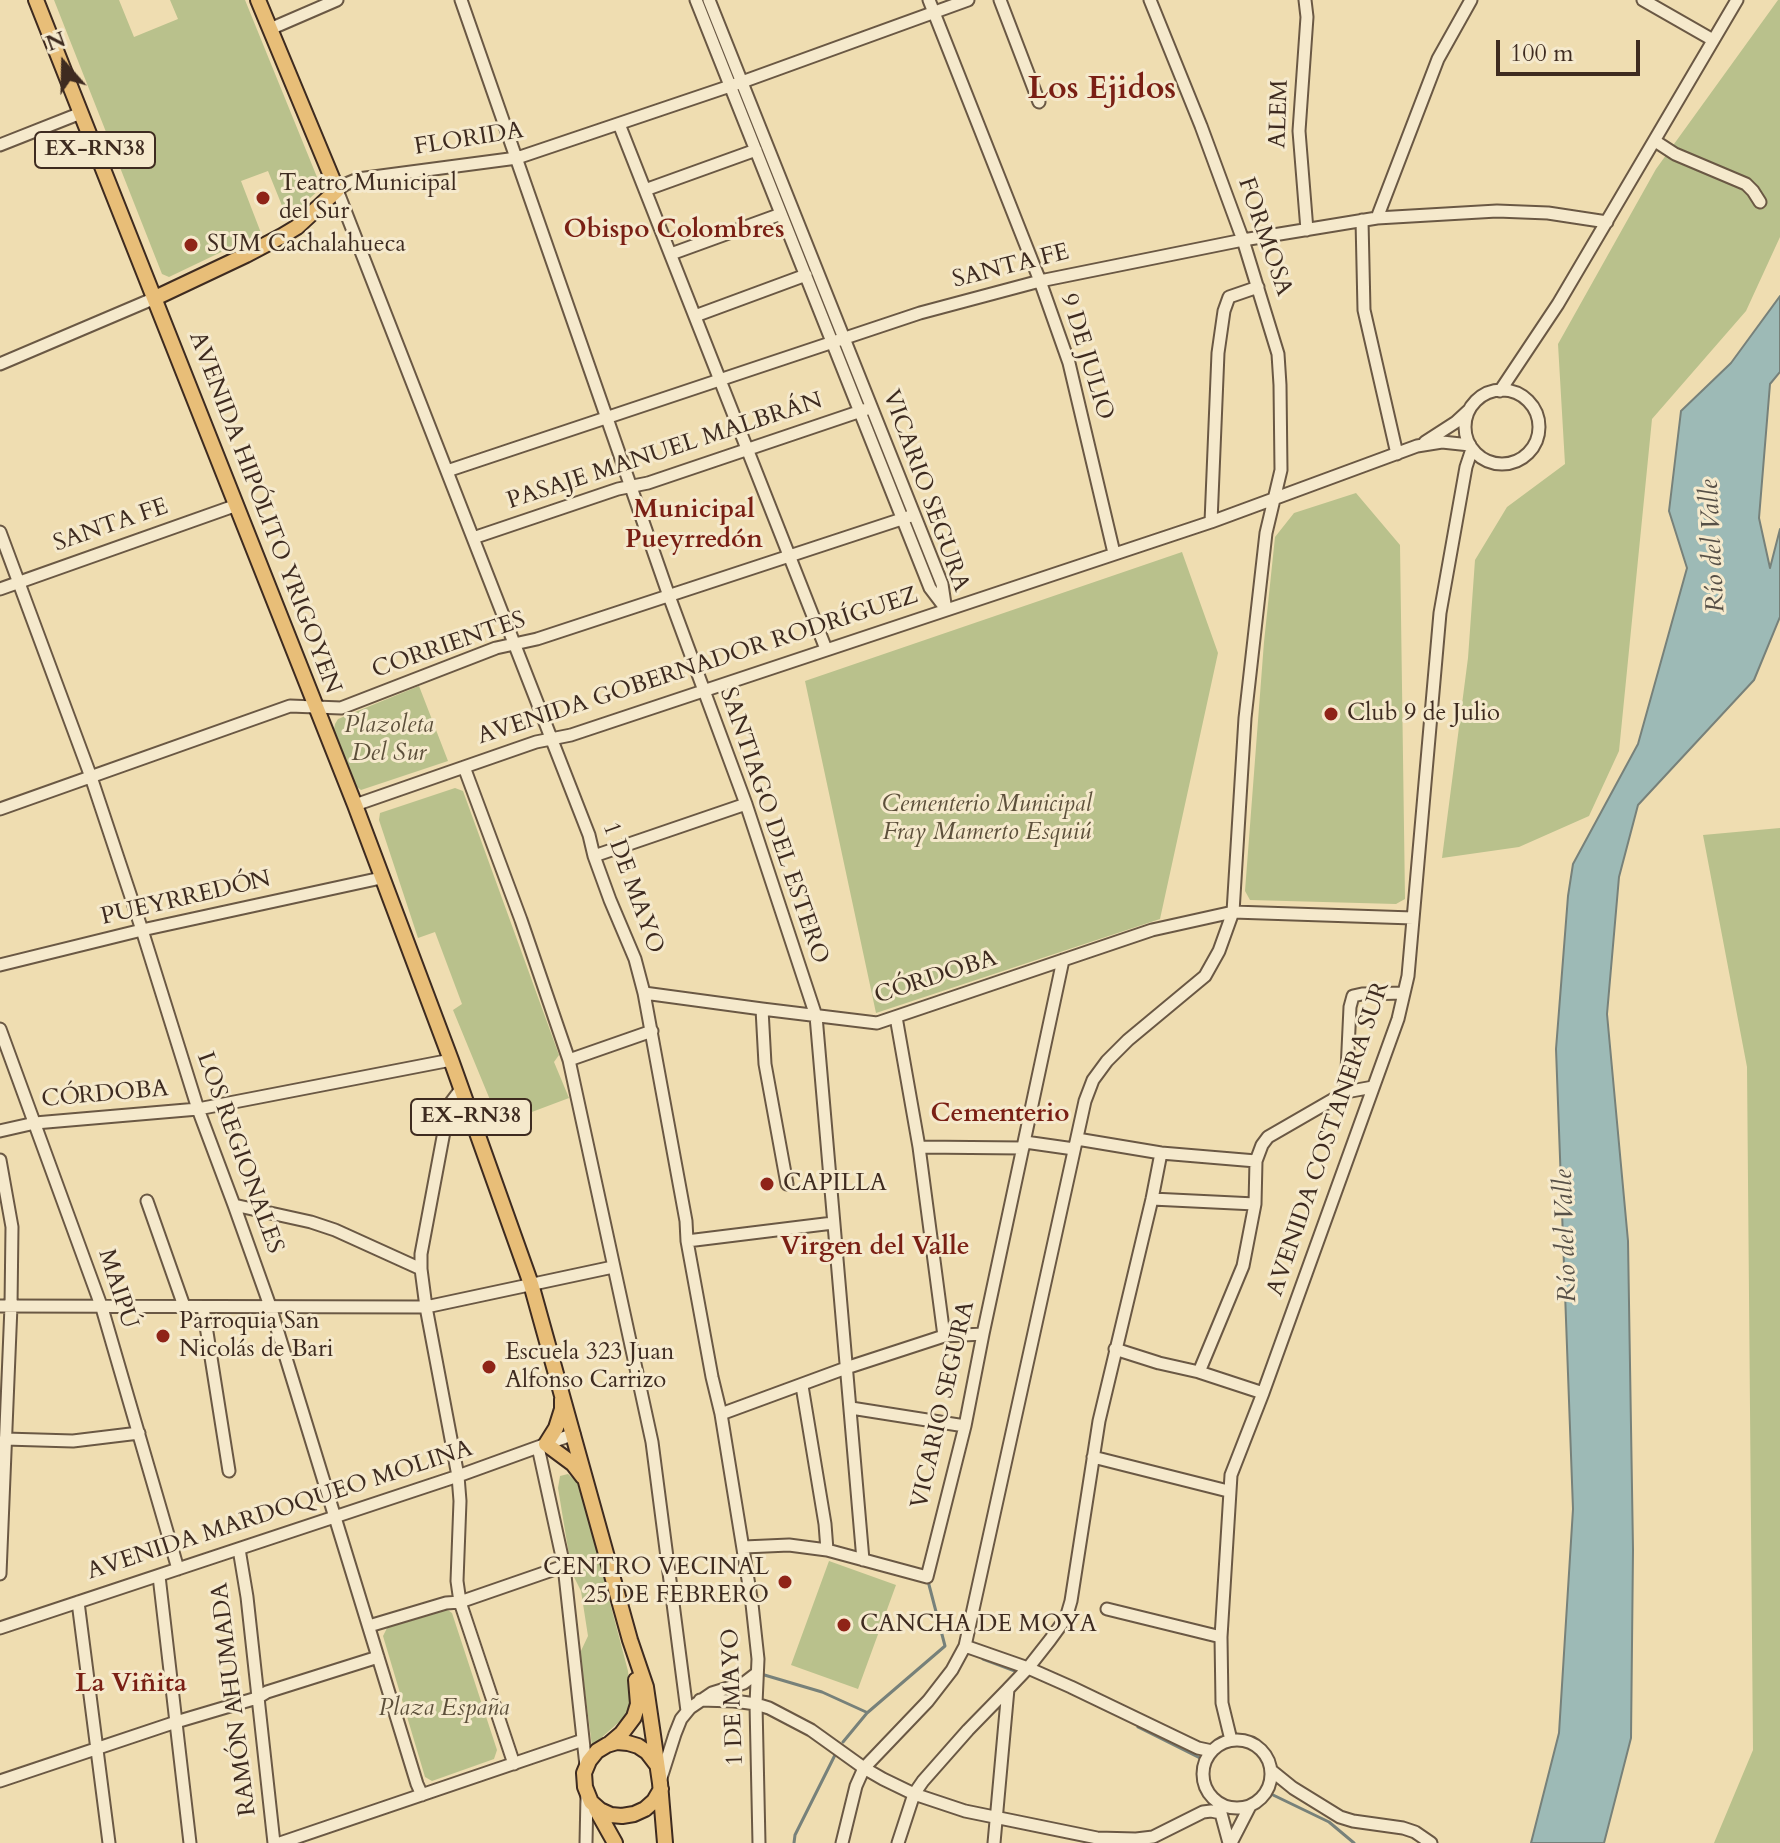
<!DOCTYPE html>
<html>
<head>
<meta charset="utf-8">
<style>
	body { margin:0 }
	#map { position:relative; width:1780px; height:1843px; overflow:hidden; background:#efddb1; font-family:Cardo,serif }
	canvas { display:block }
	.north { position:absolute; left:24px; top:24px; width:80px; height:80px; -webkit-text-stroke:6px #f5e9cc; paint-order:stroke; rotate:340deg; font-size:22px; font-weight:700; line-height:32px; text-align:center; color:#3e2b20 }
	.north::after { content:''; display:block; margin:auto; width:28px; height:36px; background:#3e2b20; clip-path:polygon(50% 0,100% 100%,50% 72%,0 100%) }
	.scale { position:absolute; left:1496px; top:40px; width:144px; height:36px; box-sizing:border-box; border:4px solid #3e2b20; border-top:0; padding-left:10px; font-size:24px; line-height:28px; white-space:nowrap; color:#3e2b20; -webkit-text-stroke:6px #f5e9cc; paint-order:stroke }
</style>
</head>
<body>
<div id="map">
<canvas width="1780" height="1843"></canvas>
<div class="north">N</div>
<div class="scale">100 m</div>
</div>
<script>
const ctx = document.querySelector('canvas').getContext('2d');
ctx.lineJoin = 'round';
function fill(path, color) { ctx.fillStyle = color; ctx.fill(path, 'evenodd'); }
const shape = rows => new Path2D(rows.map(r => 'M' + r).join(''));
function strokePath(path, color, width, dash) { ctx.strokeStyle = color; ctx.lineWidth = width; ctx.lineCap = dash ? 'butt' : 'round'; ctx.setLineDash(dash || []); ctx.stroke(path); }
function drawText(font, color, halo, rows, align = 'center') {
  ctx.font = font + ' Cardo,serif'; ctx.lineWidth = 6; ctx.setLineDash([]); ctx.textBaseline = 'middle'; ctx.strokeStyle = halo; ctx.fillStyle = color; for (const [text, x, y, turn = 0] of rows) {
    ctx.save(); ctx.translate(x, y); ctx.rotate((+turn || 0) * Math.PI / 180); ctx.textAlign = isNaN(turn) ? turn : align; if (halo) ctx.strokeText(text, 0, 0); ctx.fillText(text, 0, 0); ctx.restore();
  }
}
const green = shape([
	[54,0,119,0,134,37,178,19,170,0,245,0,319,182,318,191,287,218,268,171,241,181,261,233,169,277,162,274],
	[1778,0,1780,0,1780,237,1746,311,1652,419,1619,751,1589,816,1519,847,1442,858,1468,658,1475,560,1507,507,1565,464,1558,344,1656,169],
	[1356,493,1400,545,1405,899,1396,904,1250,900,1245,891,1264,642,1275,537,1294,513],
	[1182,552,1218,653,1160,919,876,1013,805,681],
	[419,686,448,761,361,790,357,787,334,729,335,724,338,719],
	[455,788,463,791,559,1055,554,1062,569,1098,500,1124,453,1010,462,1004,435,932,418,938,379,820,380,813],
	[1780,828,1780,1843,1714,1843,1753,1750,1747,1067,1703,835],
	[568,1474,577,1482,584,1504,628,1671,631,1697,627,1715,592,1746,580,1653,588,1636,581,1591,572,1573,558,1488,560,1476],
	[829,1561,896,1585,858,1689,791,1665],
	[445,1608,452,1613,497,1750,494,1759,432,1781,425,1777,383,1636,388,1626]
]);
const water = shape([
	[1780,296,1780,372,1770,384,1759,518,1770,568,1780,529,1780,617,1754,680,1638,805,1619,877,1607,1014,1628,1241,1633,1550,1631,1738,1604,1843,1531,1843,1559,1733,1573,1509,1556,1049,1568,896,1573,864,1638,744,1687,568,1669,511,1681,411,1731,363,1780,296]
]);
const stream = shape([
	[983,1659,1015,1671],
	[761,1674,822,1692,866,1712],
	[1138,1727,1200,1758],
	[843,1742,867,1713,945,1646,928,1581],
	[1271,1794,1329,1822,1354,1843],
	[794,1843,795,1835,835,1755]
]);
const minor = shape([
	[461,0,669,596,746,804,816,1016,863,1560],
	[696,0,930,588,946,609],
	[709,0,942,584,945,604],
	[929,0,1040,281,1069,363,1114,553],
	[1000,0,1039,102],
	[1305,0,1307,17,1299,131,1307,230],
	[1643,0,1713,40],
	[270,29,337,0],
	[619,124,826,649],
	[1655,141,1675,154,1746,184,1753,191,1760,202],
	[0,145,81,113],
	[645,190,756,150],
	[1377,218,1438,59,1471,0],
	[1362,220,1364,310,1397,454],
	[671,254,781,214],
	[695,316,806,275],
	[0,364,155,298],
	'1465 427a37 37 0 1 1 74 0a37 37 0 1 1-74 0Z',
	[1500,391,1558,304,1737,0],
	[1425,442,1456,422,1469,410],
	[447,471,920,313,1040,281,1243,240,1377,218,1497,211,1548,213,1607,222],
	[1211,522,1218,353,1224,311,1229,297,1258,287],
	[0,532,91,777,142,930,198,1109,234,1205,270,1306,417,1784,422,1795],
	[473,538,618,489,648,483,867,409],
	[0,589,237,505],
	[464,767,521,920,569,1060,652,1442,687,1711],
	[355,805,536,742,571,735,1211,522,1417,446,1442,442,1470,445],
	[0,809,290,706,341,708,496,648,537,639,914,515],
	[594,856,746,804],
	[0,965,142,930,381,878],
	[644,993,762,1009,877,1023,1152,930,1233,912,1413,918],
	[762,1009,765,1064,787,1184],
	[896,1017,919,1147,944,1336],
	[0,1029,102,1308,178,1569],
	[569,1060,652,1031],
	[461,1089,449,1105,421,1254,421,1269,426,1307,458,1476,460,1501,457,1581,460,1602,514,1764],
	[1346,1092,1350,1007,1353,996,1362,994,1404,993],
	[0,1131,35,1123,198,1109,451,1060],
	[1077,1139,1161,1153,1256,1161],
	[1025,1142,1074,1149],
	[919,1147,1023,1148],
	[0,1160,12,1227,11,1306,0,1574],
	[1152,1199,1255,1204],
	[147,1201,184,1306],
	[234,1205,311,1222,335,1230,421,1269],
	[687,1241,833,1223],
	[0,1306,426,1307,613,1267],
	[203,1307,229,1471],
	[1115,1349,1159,1363,1199,1372,1263,1393],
	[1199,1372,1243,1266,1255,1204,1256,1161,1262,1145,1268,1137,1346,1092,1373,1087],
	[802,1386,825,1524,827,1550],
	[851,1408,965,1426],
	[721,1414,846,1368,944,1336,983,1334],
	[5,1439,73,1441,139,1433],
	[538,1447,564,1566,586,1766],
	[1093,1457,1228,1491],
	[744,1547,789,1545,827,1550,927,1577,965,1426,983,1334,1063,960],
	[239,1549,247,1597,274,1843],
	[159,1576,190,1843],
	[78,1602,109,1843],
	[1107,1609,1221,1637],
	[369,1626,446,1603,460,1602,564,1566],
	[0,1628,458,1476,574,1434],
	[965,1646,1028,1668,1071,1687,1198,1748,1212,1751],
	[700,1700,734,1701,756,1704,769,1708,811,1730,864,1768,883,1779,914,1794,965,1811,1097,1838,1136,1839,1153,1837,1203,1812,1211,1811,1221,1813],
	'1203 1774a34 34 0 1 1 68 0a34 34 0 1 1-68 0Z',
	[1231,1740,1222,1703,1221,1637,1231,1475,1263,1393,1398,1019,1408,976,1440,613,1466,467,1472,449],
	[1272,1771,1293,1788,1340,1817,1353,1821,1403,1828,1415,1832,1431,1843],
	[661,1778,675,1734,681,1719,690,1708,712,1693,744,1683,757,1673],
	[0,1781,176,1722,257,1698,267,1692,378,1657],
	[1219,1806,1229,1843],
	[280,1843,583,1740],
	[586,1843,587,1795],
	[759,1843,756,1704,758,1659,752,1604,721,1414,712,1377,687,1241,686,1221,644,993,635,959,610,900,594,856,589,835,337,190,346,184,358,179,517,158,742,82,968,0],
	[842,1843,856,1786,864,1768,928,1701,952,1670,965,1646,1085,1101,1093,1080,1107,1061,1128,1040,1205,976,1219,951,1233,912,1245,718,1266,533,1281,470,1280,385,1278,354,1243,240,1201,126,1150,0],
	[898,1843,914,1794,923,1781,968,1730,1008,1689],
	[994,1843,1008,1689,1028,1668,1050,1640,1066,1618,1071,1601,1099,1421,1152,1199,1161,1153],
	[1231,1843,1250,1806]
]);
const major = shape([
	[36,0,355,805,451,1060,531,1284,630,1640,646,1687,660,1783,665,1843],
	[155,298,246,255,282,236,297,227,337,190,258,0],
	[562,1399,562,1409,556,1428,546,1444,573,1464,583,1477],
	[609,1744,622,1733,634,1717,638,1704,636,1680],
	[657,1765,647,1752,638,1746,628,1743,617,1742,607,1745,597,1751,589,1761,584,1773,585,1787,591,1802,600,1810,611,1815,622,1816,634,1814,645,1809,654,1801,661,1789],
	[596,1809,615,1843]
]);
const markers = [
	[263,198,8,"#8f2418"],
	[191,245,8,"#8f2418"],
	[1331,714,8,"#8f2418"],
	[767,1184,8,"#8f2418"],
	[163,1336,8,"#8f2418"],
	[489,1367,8,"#8f2418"],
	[785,1582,8,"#8f2418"],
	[844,1625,8,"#8f2418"]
];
const shields = [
	[95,150,120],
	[471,1117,120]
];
const shieldNames = [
	["EX-RN38",95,150],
	["EX-RN38",471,1117]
];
const streetNames = [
	["ALEM",1280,114,-88],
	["FLORIDA",469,140,-9],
	["FORMOSA",1264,237,71],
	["SANTA FE",1011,267,-14],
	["9 DE JULIO",1086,357,73],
	["PASAJE MANUEL MALBRÁN",665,452,-18],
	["VICARIO SEGURA",925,491,70],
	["AVENIDA HIPÓLITO YRIGOYEN",264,513,69],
	["SANTA FE",111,526,-19],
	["CORRIENTES",449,646,-19],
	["AVENIDA GOBERNADOR RODRÍGUEZ",698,667,-18],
	["SANTIAGO DEL ESTERO",773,826,71],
	["1 DE MAYO",632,888,70],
	["PUEYRREDÓN",186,899,-13],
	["CÓRDOBA",936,978,-18],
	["CÓRDOBA",105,1095,-5],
	["AVENIDA COSTANERA SUR",1329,1139,-71],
	["LOS REGIONALES",239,1153,70],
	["MAIPÚ",117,1289,72],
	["VICARIO SEGURA",944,1405,-77],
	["AVENIDA MARDOQUEO MOLINA",280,1511,-18],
	["1 DE MAYO",734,1697,-92],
	["RAMÓN AHUMADA",235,1699,-97]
];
const poiNames = [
	["Teatro Municipal",279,184],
	["del Sur",279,212],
	["SUM Cachalahueca",207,245],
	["Club 9 de Julio",1347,714],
	["CAPILLA",783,1184],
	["Parroquia San",179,1322],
	["Nicolás de Bari",179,1350],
	["Escuela 323 Juan",505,1353],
	["Alfonso Carrizo",505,1381],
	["CENTRO VECINAL",769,1568,"right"],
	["25 DE FEBRERO",769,1596,"right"],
	["CANCHA DE MOYA",860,1625]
];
const parkNames = [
	["Plazoleta",389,726],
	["Del Sur",389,754],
	["Cementerio Municipal",987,805],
	["Fray Mamerto Esquiú",987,833],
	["Plaza España",444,1709]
];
const neighbourhoodNames = [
	["Obispo Colombres",674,231],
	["Municipal",694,511],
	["Pueyrredón",694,541],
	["Cementerio",1000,1115],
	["Virgen del Valle",875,1248],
	["La Viñita",131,1685]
];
const waterNames = [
	["Río del Valle",1714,546,-93],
	["Río del Valle",1567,1236,-92]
];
const districtNames = [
	["Los Ejidos",1102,91]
];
fill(green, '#b9c18c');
fill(water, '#9dbab6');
strokePath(water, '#77817a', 2);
strokePath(stream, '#77817a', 3);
strokePath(minor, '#6a5844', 15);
strokePath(major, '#3e2b20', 18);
strokePath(minor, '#f5e9cc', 11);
strokePath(major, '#e8be78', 14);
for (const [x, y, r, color] of markers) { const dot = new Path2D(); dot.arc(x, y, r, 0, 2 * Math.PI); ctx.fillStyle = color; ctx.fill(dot); strokePath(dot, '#f5e9cc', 3); }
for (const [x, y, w] of shields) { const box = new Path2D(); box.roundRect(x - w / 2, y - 18, w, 36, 6); ctx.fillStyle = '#f5e9cc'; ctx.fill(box); strokePath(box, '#3e2b20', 2); }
drawText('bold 22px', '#3e2b20', null, shieldNames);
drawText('24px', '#3e2b20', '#f5e9cc', streetNames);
drawText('24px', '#3e2b20', '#f5e9cc', poiNames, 'left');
drawText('italic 24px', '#5d503b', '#f5e9cc', parkNames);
drawText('bold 26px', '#7a1f14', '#f5e9cc', neighbourhoodNames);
drawText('italic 26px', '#564f46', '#f5e9cc', waterNames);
drawText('bold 32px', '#7a1f14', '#f5e9cc', districtNames);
</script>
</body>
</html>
